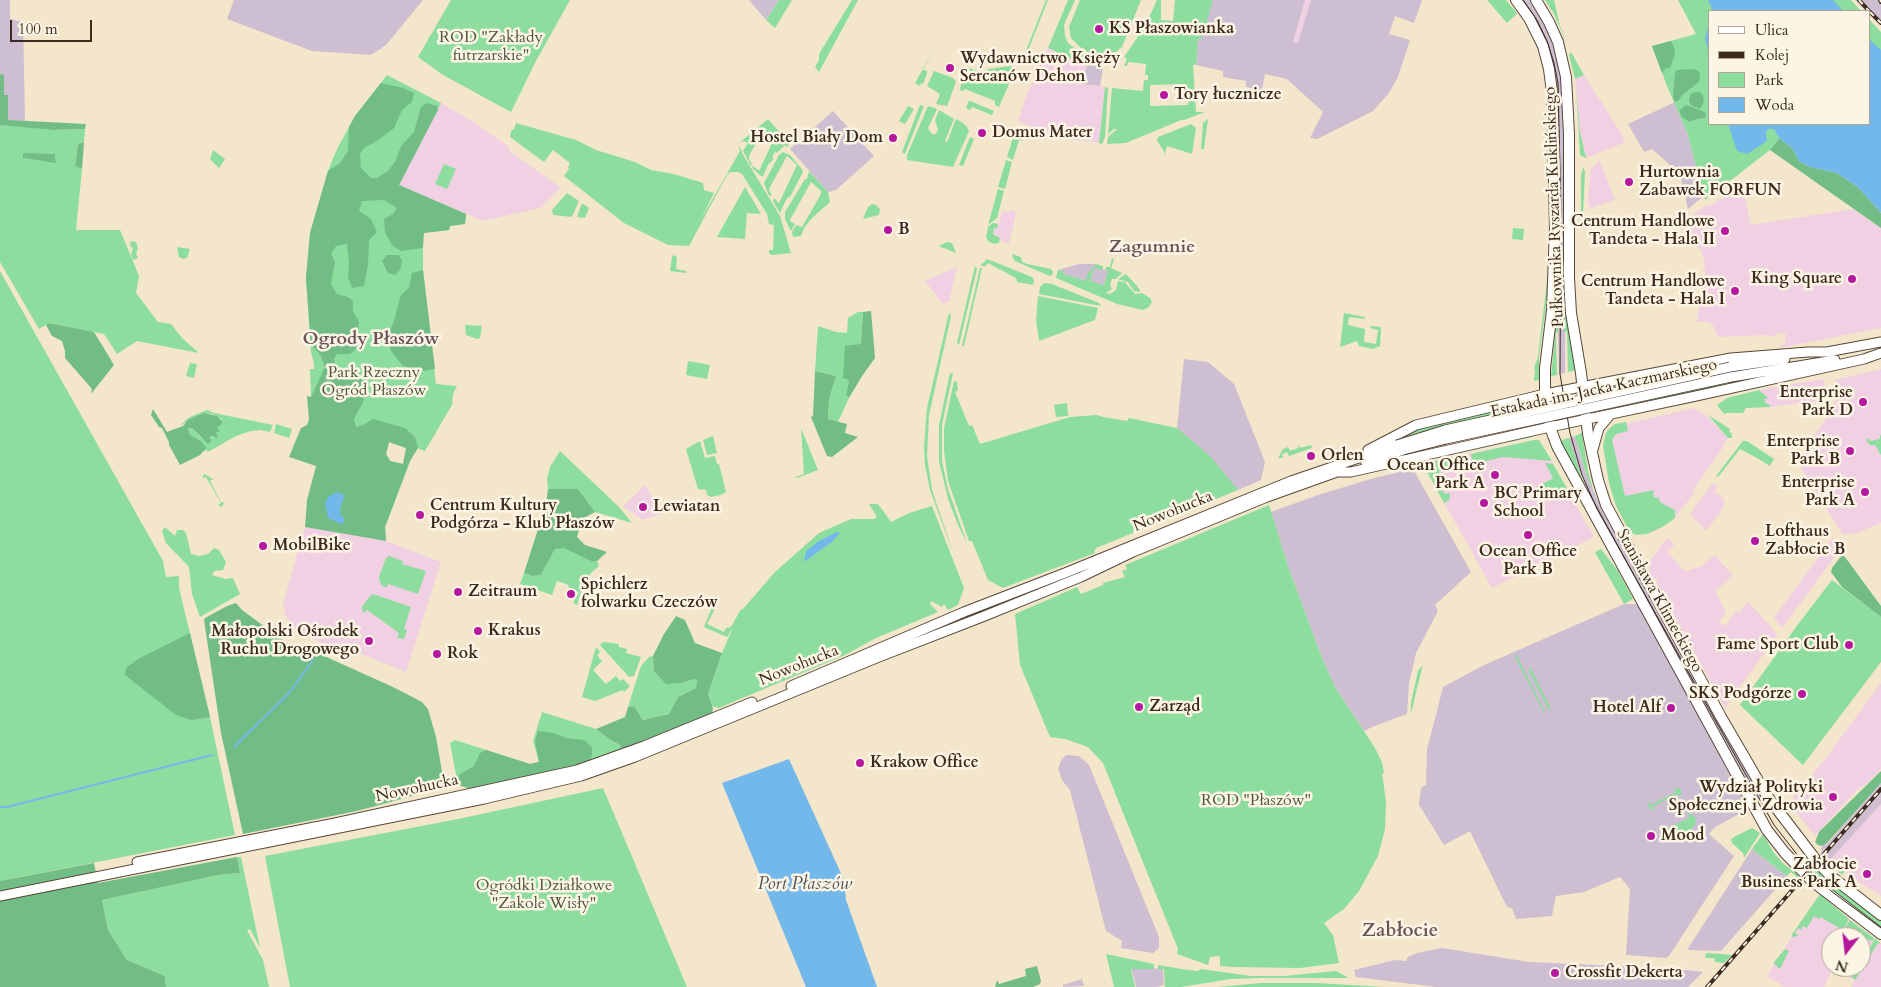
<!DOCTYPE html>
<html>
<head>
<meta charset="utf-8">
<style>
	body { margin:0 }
	#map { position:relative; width:1881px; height:987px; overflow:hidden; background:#f3e6ca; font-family:Cardo,serif }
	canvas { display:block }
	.legend { position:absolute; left:1708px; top:10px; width:162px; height:115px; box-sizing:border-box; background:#fcf5e5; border:1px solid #afa495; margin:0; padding:6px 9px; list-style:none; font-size:15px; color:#3b2a1e }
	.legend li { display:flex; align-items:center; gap:10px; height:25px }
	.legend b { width:25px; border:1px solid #afa495 }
	.north { position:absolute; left:1821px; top:927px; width:50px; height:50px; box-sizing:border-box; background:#fcf5e5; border:1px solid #afa495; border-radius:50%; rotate:196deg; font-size:14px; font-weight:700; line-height:20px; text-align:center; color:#3b2a1e }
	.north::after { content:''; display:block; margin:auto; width:18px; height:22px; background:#b5179e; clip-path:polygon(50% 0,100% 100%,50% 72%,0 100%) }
	.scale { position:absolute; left:10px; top:20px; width:82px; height:22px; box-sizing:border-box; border:2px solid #3b2a1e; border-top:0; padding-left:6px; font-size:15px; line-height:18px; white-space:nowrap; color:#3b2a1e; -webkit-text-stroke:4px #fcf5e5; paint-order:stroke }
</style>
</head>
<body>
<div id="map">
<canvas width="1881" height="987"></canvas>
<ul class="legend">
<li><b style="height:6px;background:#fff"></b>Ulica</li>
<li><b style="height:6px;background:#3b2a1e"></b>Kolej</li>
<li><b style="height:14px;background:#8dde9e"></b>Park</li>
<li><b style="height:14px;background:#73b8ea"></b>Woda</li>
</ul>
<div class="north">N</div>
<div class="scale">100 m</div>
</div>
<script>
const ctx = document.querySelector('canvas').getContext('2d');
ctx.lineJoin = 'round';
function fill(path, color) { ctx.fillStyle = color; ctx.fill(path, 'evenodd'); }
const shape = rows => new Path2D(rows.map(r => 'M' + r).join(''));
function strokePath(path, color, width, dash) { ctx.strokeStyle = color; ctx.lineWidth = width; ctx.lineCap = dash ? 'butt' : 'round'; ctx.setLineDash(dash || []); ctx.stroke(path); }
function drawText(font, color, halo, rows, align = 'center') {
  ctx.font = font + ' Cardo,serif'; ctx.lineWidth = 5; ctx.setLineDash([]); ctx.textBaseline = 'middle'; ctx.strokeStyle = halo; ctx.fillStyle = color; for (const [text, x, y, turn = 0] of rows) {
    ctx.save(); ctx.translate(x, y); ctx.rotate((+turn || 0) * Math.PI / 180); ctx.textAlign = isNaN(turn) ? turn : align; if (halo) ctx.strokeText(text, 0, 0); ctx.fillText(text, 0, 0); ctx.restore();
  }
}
const built = shape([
	[1305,0,1311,0,1298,43,1293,42],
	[1048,48,1086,66,1080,84,1105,87,1099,143,1061,138,1049,134,1046,129,1043,128,1038,130,1018,121,1026,96],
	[1584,75,1624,138,1623,143,1586,158,1580,132,1575,79],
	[441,103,472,121,509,147,509,151,560,187,557,192,540,208,483,221,398,185],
	[1600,161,1615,200,1590,208,1588,201,1591,169],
	[1744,193,1751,225,1853,209,1881,228,1881,328,1779,348,1785,343,1786,334,1776,333,1774,337,1766,335,1718,337,1712,324,1707,322,1697,322,1705,273,1704,259,1701,251,1679,225,1705,206,1714,204,1719,199],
	[1012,210,1015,211,1016,214,1009,243,1001,241,1001,238,993,234,995,228,997,228,1003,211,1009,212],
	[957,267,949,301,943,304,925,281],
	[1881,369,1881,523,1859,532,1843,535,1801,468,1801,455,1832,410,1838,395,1835,380],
	[1816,380,1824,380,1826,395,1824,400,1770,407,1769,404,1766,404,1759,390],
	[1695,408,1707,416,1728,438,1723,447,1693,490,1695,492,1675,518,1656,531,1636,535,1632,533,1623,519,1611,487,1607,433,1611,427],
	[1534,440,1539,440,1594,537,1492,588,1425,468,1431,462],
	[1713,483,1718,487,1715,492,1724,499,1724,507,1706,531,1690,514],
	[645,485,662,513,643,520,623,506],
	[305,527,386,541,441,562,406,672,349,649,346,653,315,640,296,629,285,615,283,604],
	[1833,537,1841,548,1782,628,1774,618],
	[1669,539,1674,545,1667,552,1685,571,1700,567,1715,555,1733,576,1715,591,1726,613,1719,622,1725,626,1736,611,1739,613,1748,602,1765,620,1777,635,1725,708,1656,582,1658,580,1651,576,1648,563,1662,546,1661,544],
	[1881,683,1881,769,1868,783,1858,789,1815,836,1795,811,1792,799,1826,758],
	[1881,804,1881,896,1828,862],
	[1817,897,1881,944,1881,987,1851,987,1855,980,1832,970,1824,987,1785,987,1767,976],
	[1831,937,1861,937,1861,967,1831,967]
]);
const industrial = shape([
	[0,0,10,0,10,19,23,22,25,121,8,120,8,96,4,95,4,75,0,75],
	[234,0,423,0,386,45,371,55,312,51,227,19],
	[749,0,779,0,766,20],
	[1213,0,1305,0,1293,42,1298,43,1311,0,1422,0,1414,23,1395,16,1389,34,1410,40,1398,77,1389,93,1373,111,1317,139,1310,138,1323,112,1287,79,1265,74,1262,90,1246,87,1246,81,1223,77,1223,71,1196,65,1198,38],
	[1522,0,1529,0,1546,27,1556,53,1561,73,1564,103,1566,219,1565,373,1559,374,1558,332,1560,214,1557,86,1544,38,1535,19],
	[1855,0,1881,0,1881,25,1870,14,1870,11,1866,11],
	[1088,63,1103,68,1100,86,1080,84],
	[1675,102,1687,132,1704,196,1688,209,1680,174,1652,149,1644,152,1628,124],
	[833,111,874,156,836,190,828,192,790,149],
	[1079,264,1096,264,1086,281,1063,274,1063,271,1058,270],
	[1094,267,1108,271,1104,285,1090,282],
	[1184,359,1208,362,1234,384,1265,462,1261,480,1238,490,1230,481,1177,428],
	[1575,436,1585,470,1597,499,1762,797,1758,800,1596,509,1575,460,1569,438],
	[1413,469,1471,572,1435,605,1438,611,1416,653,1409,683,1407,714,1372,727,1364,731,1335,687,1322,658,1288,566,1271,512,1318,495,1374,478],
	[1624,604,1638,604,1659,640,1746,806,1741,813,1715,827,1709,834,1734,856,1669,956,1666,958,1626,955,1630,889,1620,877,1584,892,1556,896,1552,916,1516,919,1512,908,1507,907,1505,903,1470,831,1444,845,1419,805,1421,788,1426,785,1427,750,1443,687,1484,665],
	[1068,755,1079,756,1089,765,1159,937,1159,948,1153,953,1121,948,1122,941,1106,931,1070,790,1062,780,1058,768,1062,759,1065,756],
	[1881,783,1881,804,1828,862,1821,853,1822,846,1828,843],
	[1752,849,1787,876,1721,951,1687,950],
	[1442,948,1529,962,1667,968,1703,972,1688,987,1436,987,1356,977,1354,970,1395,960,1406,961,1408,957,1417,953],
	[1131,967,1163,969,1164,985,1156,987,1136,987],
	[1082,979,1084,986,1063,987,1063,985]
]);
const green = shape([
	[451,0,570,0,536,61,511,112,443,75,418,57],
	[779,0,792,0,775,28,766,20],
	[852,0,858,0,819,72,815,67,819,60,819,54],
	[1046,0,1048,0,1023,63,1021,63],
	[1068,0,1075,0,1064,25,1065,36,1068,43,1085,56,1099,60,1116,59,1113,64,1103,63,1103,68,1088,63,1086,66,1048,48],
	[1080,0,1141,0,1122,47,1116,52,1108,55,1091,54,1080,47,1071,38,1069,27],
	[1157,0,1161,0,1161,20,1173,21,1175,0,1213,0,1202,38,1198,39,1196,65,1193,65,1196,112,1205,112,1184,120,1181,120,1126,143,1107,144,1108,137,1117,129,1114,129,1108,134,1112,88,1143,91,1144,80,1148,80,1148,75,1145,75,1146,64,1128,62,1127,66,1124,66,1127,59,1124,57,1137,38,1142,25,1145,26],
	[1187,84,1188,105,1150,106,1150,85],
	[1487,0,1506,0,1516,12,1517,14,1507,23],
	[1529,0,1531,0,1539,12,1552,39,1559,61,1561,69,1563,84,1565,103,1566,197,1566,293,1576,370,1568,372,1567,332,1564,331,1566,219,1563,84,1559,61,1551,40,1541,18],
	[1545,0,1554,0,1560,26,1569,49,1554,14],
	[1678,0,1722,0,1724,11,1710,11,1710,124,1735,124,1760,129,1774,129,1779,138,1770,150,1705,200,1687,132,1667,86,1652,46,1696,34],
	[1826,0,1851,0,1861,11,1834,11],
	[1531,13,1540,27,1550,54,1557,92,1560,214,1558,332,1556,333,1557,375,1551,376,1557,316,1559,252,1556,92],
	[1870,20,1881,32,1881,55,1870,46],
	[935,48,923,70,927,71,927,74,923,84,921,83,920,86,915,83],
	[1571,52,1584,75,1575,79,1569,55],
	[0,63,0,74,4,75,4,95,8,95,8,125,53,130,85,129,84,142,78,144,75,166,82,169,76,230,120,230,139,276,136,293,158,322,171,324,182,338,199,353,137,341,117,354,104,334,49,323,39,329,0,262],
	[23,154,55,154,56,162,23,158],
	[1010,66,1016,68,999,107,995,105,995,101,965,89,963,91,961,91,960,88,967,67,985,74,988,69],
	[934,71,953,78,956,82,947,106,936,104,940,94,927,86],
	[387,75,441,103,399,185,466,214,465,224,450,226,449,230,423,233,423,270,436,384,457,386,453,394,452,405,425,451,417,448,410,461,385,527,386,541,312,421,310,369,314,369,314,364,311,352,306,278,310,233,328,171,337,149,355,116],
	[389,442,407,448,403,464,390,461,386,454],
	[1576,84,1580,132,1586,158,1585,158,1580,155],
	[1105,87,1108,88,1105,137,1102,144,1099,143],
	[970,101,994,111,992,115,972,107,970,110,966,108,968,102],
	[920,105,924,106,905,154,902,152],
	[908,106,914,109,905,124,899,121],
	[928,106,937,109,928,128,932,134,936,134,938,130,935,120,939,110,954,119,945,141,947,142,956,119,963,123,967,127,969,131,953,167,907,160,907,155],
	[768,119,790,144,787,147,785,145,777,153,775,152,772,157,774,158,770,163,769,163,763,176,761,176,752,168,753,166,759,171,773,141,762,136,759,138,749,156,749,159,752,164,751,166,743,151,748,143,743,141,739,143],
	[1208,119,1204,149,1201,149,1203,123],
	[516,123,576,140,596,150,635,162,651,170,674,174,703,183,704,190,714,193,700,221,740,151,738,145,742,151,742,153,780,216,791,253,772,255,769,253,769,250,773,250,774,225,769,224,767,214,742,174,738,172,730,172,727,175,689,246,668,245,624,223,564,176,569,169,568,167,570,163,553,150,544,162,510,137,511,131,514,129],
	[1191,124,1196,128,1192,154,1167,146,1164,156,1164,151,1157,141,1158,137],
	[1016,128,1023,131,1024,133,1022,141,1019,140,1013,160,1007,157],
	[970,137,974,139,963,166,959,165],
	[213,150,225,159,219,168,210,159],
	[783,152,790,155,802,169,803,172,790,197,788,197,785,202,780,213,773,201,774,198,779,203,797,165,787,156,770,187,769,190,772,195,769,196,764,183,779,155],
	[1006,160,1012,162,1005,189,998,187],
	[444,164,456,169,447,189,435,184],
	[1583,167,1585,172,1583,215,1581,215,1581,176],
	[809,171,828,192,830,202,811,219,804,228,801,236,793,237,792,232,796,225,802,227,821,194,821,191,811,182,791,218,790,221,795,224,791,231,785,219,785,212,805,179,807,179],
	[745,187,761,214,747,213,745,239,717,237],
	[998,189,1004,191,997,218,988,225],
	[567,193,579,201,572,217,553,215,552,210],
	[582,203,589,208,585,218,577,217],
	[872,204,876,205,880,209,879,215,863,219,868,207],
	[993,223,998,224,997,229,994,228,993,234,1000,238,999,243,994,244,988,241,986,237,988,227],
	[1513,228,1524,229,1523,240,1512,239],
	[131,241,136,242,138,248,136,254,138,258,133,260,131,255,133,248,130,246],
	[947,242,952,243,956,253,939,246],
	[177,247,190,249,187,258,183,259,179,257],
	[1012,254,1021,257,1022,262,1027,264,1051,269,1053,272,1052,275,1050,276,1017,262,1014,260],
	[673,255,677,257,676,269,686,271,687,273,670,271,672,257],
	[1112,258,1114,259,1111,268,1122,273,1116,279,1112,279,1110,284,1112,289,1106,293,1110,294,1116,290,1118,281,1125,282,1135,294,1142,293,1150,298,1152,302,1149,307,1143,310,1117,304,1056,278,1058,270,1063,271,1063,274,1086,281,1087,275,1096,264,1103,266,1103,270,1094,268,1090,281,1104,285,1108,271,1105,270,1106,267,1110,267],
	[987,259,1032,277,1034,280,1033,285,1017,282,1016,278,988,263,986,266,980,266],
	[1549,264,1548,291,1539,357,1539,380,1535,381,1534,380,1535,370,1534,368,1538,357],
	[975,266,977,269,959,345,957,343],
	[980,268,982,268,964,346,962,346],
	[0,271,163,561,166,577,179,576,179,588,210,717,235,835,0,881],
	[1126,274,1137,286,1140,290,1139,292,1134,291,1128,282,1118,279],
	[1044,283,1052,284,1099,303,1101,306,1039,294,1040,287],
	[1038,296,1098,308,1095,320,1039,341,1036,320],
	[858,312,863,312,861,344,849,380,846,395,849,398,838,422,828,419,829,399,836,376,815,371,818,326,836,332,847,333,848,318],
	[949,313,951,316,929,415,927,456,932,490,955,558,930,490,925,465,924,447,927,408],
	[1344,313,1365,317,1364,319,1349,317,1348,325,1365,329,1364,342,1376,344,1378,330,1370,328,1371,326,1381,327,1380,346,1373,349,1359,346,1357,341,1340,347],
	[465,325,482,326,480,338,477,339,466,335],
	[1765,358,1691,371,1605,390,1605,388,1668,375,1689,368],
	[688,361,710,365,707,379,686,375],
	[190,363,197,364,194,378,186,376],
	[950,373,953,373,942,425,942,461,948,489,967,543,958,525,948,499,939,461,939,425],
	[1773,374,1692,392,1600,413,1599,411,1732,381],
	[954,381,957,382,958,390,955,392,969,426,972,425,980,444,1070,417,1097,415,1103,417,1127,421,1129,418,1177,428,1210,456,1238,490,1096,548,1094,552,1095,553,1003,588,988,580,972,541,969,541,948,481,944,451,944,428],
	[1759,390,1768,398,1764,399,1766,404,1769,404,1770,407,1746,408,1743,413,1726,413,1724,414,1717,405,1727,398],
	[1525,402,1526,407,1434,428,1394,440,1419,428],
	[1067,403,1068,416,1056,417,1054,405],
	[207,410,214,413,273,425,270,432,260,430,251,431,236,436,208,452,206,450,203,452,205,446,190,435,188,428,192,428,201,438,209,439,219,431,217,429,222,419,212,414,204,413,179,426,190,417],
	[1708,415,1730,429,1729,432,1730,433,1731,431,1732,438,1728,438],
	[1626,422,1628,431,1616,434,1612,440,1625,496,1655,490,1653,492,1654,498,1658,497,1661,503,1675,510,1675,518,1664,526,1647,534,1636,535,1632,533,1627,527,1616,506,1609,483,1603,445,1606,433,1609,429,1615,424],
	[276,424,292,429,289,438,274,433],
	[801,428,818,470,797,478,795,477,804,474],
	[1582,433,1588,471,1594,493,1623,546,1600,504,1590,484,1585,470,1575,436],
	[1532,434,1532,437,1432,459,1431,457],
	[1880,435,1881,435,1881,455,1875,445,1870,445,1866,440,1868,438,1870,441,1880,439],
	[713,436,717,453,707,455,703,440],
	[1569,438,1581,476,1596,509,1758,800,1756,801,1713,725,1665,635,1563,451,1559,441],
	[1534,440,1539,440,1552,461,1503,457,1474,464,1472,460,1471,454],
	[700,441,705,458,715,456,717,464,719,464,726,492,721,495,711,497,707,495,706,490,698,489,686,449],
	[1743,441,1747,441,1774,459,1770,466,1757,458,1740,449,1718,477,1716,476],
	[1298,444,1300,448,1311,445,1312,448,1289,456,1287,452,1282,454,1283,458,1278,458,1283,449,1288,447,1290,451,1298,448],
	[560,451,619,507,632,523,595,512,578,489,548,489,547,479,550,467],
	[1468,454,1470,465,1439,471,1444,494,1449,493,1450,497,1449,500,1444,503,1425,468,1431,462],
	[1545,463,1553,464,1571,495,1563,499,1556,494,1551,494,1541,500,1537,491,1528,496,1523,495,1553,478],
	[204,474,213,479,210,481,221,502,224,502,222,507,218,505,221,503,206,477,202,478],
	[869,504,878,504,891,522,909,513,932,506,964,588,958,605,948,610,944,604,942,607,931,601,930,604,938,612,876,638,845,655,752,694,719,708,711,706,708,694,722,653,733,627,727,637,704,627,714,602,718,603,707,624,724,632,726,628,731,627,741,609,742,610,775,572,819,533,851,519,874,519,877,517],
	[1269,505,1288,566,1322,658,1335,687,1375,748,1382,762,1384,773,1382,774,1383,780,1386,802,1385,829,1378,856,1359,891,1344,909,1324,923,1333,935,1339,963,1300,968,1233,967,1220,966,1220,956,1210,957,1208,965,1177,954,1178,949,1103,763,1088,747,1065,739,1050,737,1020,665,1015,614,1077,587,1081,594,1103,585,1103,583,1125,577,1122,571,1127,569,1125,565],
	[165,527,175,536,177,530,183,530,186,533,191,554,199,556,208,554,214,548,219,550,226,562,223,570,214,571,212,575,225,579,233,578,240,594,200,617,192,594,189,567,166,543,162,531],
	[564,547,593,562,597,561,599,566,590,574,582,589,577,605,573,603,579,592,568,587,569,585,557,581,552,595,520,584,524,573,532,576,541,575,555,549],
	[1601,549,1618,571,1633,599,1624,604,1595,552],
	[389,556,403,561,402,564,426,571,418,594,388,584,386,588,381,585,379,577,386,558],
	[1832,580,1881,617,1881,662,1803,765,1740,705,1796,627],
	[373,594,411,607,404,629,407,630,404,639,397,638,399,633,367,610,363,613,362,607,370,596],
	[603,642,619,644,619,647,627,649,626,653,641,657,634,676,629,677,600,645],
	[596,647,600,652,597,655,602,661,593,670,606,684,616,676,620,681,623,679,630,686,624,692,623,690,595,701,582,697],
	[1515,652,1545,712,1544,713,1516,659],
	[653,656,654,671,681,683,695,679,697,681,696,688,678,697,669,714,643,720,634,706,628,707,641,666,649,657],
	[1423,665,1417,688,1411,714,1411,702,1418,671],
	[1530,667,1551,709,1549,710,1529,671],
	[542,712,596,729,609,739,620,745,621,750,582,764,473,788,468,788,458,785,450,743,455,740,530,764,539,762,533,741],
	[603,788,687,987,290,987,265,856,458,819],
	[1675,788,1680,789,1682,794,1680,796,1677,794,1652,807,1654,810,1651,810,1648,805,1649,802,1651,805,1676,792],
	[1688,813,1693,815,1696,820,1695,825,1687,833,1669,842,1664,830,1689,818],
	[1752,828,1760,833,1744,858,1743,853,1732,843,1731,840,1734,837],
	[1763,834,1774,853,1784,864,1801,877,1799,879,1791,872,1787,876,1752,849],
	[1805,854,1812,863,1806,871,1796,861],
	[237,857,241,857,260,948,250,929,247,930,263,960,269,987,166,987,165,976,127,960,108,930,102,900,218,875,240,873],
	[1832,859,1846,869,1842,875,1828,862],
	[1817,868,1881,919,1881,930,1811,876],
	[1820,894,1849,919,1843,930,1820,917,1819,919,1814,916,1807,928,1803,926,1801,930,1798,928,1795,933,1798,935,1797,936,1792,937,1791,936],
	[1850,920,1874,938,1872,941,1856,935,1846,926],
	[1875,938,1881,944,1878,943,1855,980,1850,975,1852,972,1857,973],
	[1785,949,1789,951,1780,969,1775,965,1774,962],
	[1706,953,1722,954,1732,955,1724,963,1715,962,1714,958,1705,958],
	[1106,954,1154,964,1154,969,1131,969,1135,987,1114,987],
	[1158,965,1182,969,1197,971,1201,969,1251,976,1284,976,1336,971,1349,978,1260,978,1231,979,1181,987,1165,987,1164,969,1158,969],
	[1261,983,1316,983,1385,987,1217,987]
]);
const forest = shape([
	[1671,41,1675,50,1674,57,1670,68,1666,68,1662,73,1652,46],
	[0,63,0,74,4,75,4,95,8,95,8,120,86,124,85,129,53,130,0,125],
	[1692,69,1697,70,1700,73,1699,82,1682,95,1679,100,1675,102,1673,98,1675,73,1677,70],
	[381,83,403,88,414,93,412,102,402,110,394,128,378,140,364,148,360,154,361,168,371,178,377,178,388,171,396,160,401,146,414,132,421,107,427,103,437,106,438,110,399,185,466,214,465,224,450,226,449,230,424,233,423,248,401,251,392,245,385,232,384,219,393,214,397,208,384,200,362,201,359,211,371,219,377,232,369,240,368,265,364,286,352,288,348,277,349,263,347,244,336,246,331,254,335,262,331,284,337,294,348,297,353,301,353,311,359,322,355,350,350,354,337,354,334,359,335,368,344,370,351,366,367,384,363,402,354,419,356,427,363,425,373,419,405,428,415,437,418,448,410,461,385,527,386,541,305,527,307,500,316,466,289,457,301,428,307,425,309,420,307,396,311,397,325,367,320,354,311,345,306,278,310,233,328,171,340,163,348,151,349,127,355,116],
	[389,442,406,448,403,464,390,461,386,454],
	[1694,92,1700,92,1703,96,1704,102,1700,109,1691,105,1689,101,1690,95],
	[1686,105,1705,112,1706,118,1696,119,1690,122,1682,117,1679,111],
	[1779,138,1793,149,1799,161,1810,167,1837,173,1858,187,1881,213,1881,228,1770,150],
	[84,142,82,169,75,166,78,144],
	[23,153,55,154,56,163,23,158],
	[387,255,399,255,402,261,400,270,395,275,388,273,382,261],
	[423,270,435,369,417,372,402,365,391,351,387,337,393,324,401,295,409,288,412,273],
	[871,311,875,358,862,376,849,398,846,395,849,380,843,378,845,346,861,344,863,312],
	[49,323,94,332,114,365,91,394,92,389,65,358,65,351,62,341,52,336,46,325],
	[815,371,836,376,829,399,828,419,847,424,845,433,858,437,832,457,827,456,811,417,813,416],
	[153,409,167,432,183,426,188,420,204,413,217,416,223,422,217,428,220,431,216,433,218,438,213,436,210,437,211,442,208,444,192,428,188,428,190,435,202,442,206,448,200,455,180,465,169,445,169,442,162,428,159,427,151,415],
	[548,489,578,489,595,512,582,519,577,537,585,545,607,552,597,561,593,562,564,548,555,549,541,575,532,576,524,573,546,504],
	[1842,555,1845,557,1881,606,1881,617,1842,587,1831,572,1832,568],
	[236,603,242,610,291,646,307,655,313,651,393,687,422,702,428,709,436,737,444,783,442,785,435,790,357,811,243,834,221,733,204,620,205,618,227,606],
	[676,616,685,620,695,643,722,653,708,694,713,709,712,713,621,750,620,745,609,739,596,729,625,717,628,707,634,706,643,720,669,714,678,697,696,688,697,681,695,679,681,683,666,684,654,671,653,656,664,634],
	[190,633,210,717,192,720,176,715,125,675,126,668,138,659],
	[538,731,553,733,566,738,584,740,592,747,592,755,589,761,555,771,473,788,468,788,458,785,457,776,474,766,480,753,486,750,530,764,539,762,535,741],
	[1881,771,1881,783,1827,843,1822,846,1818,845,1815,842,1819,832],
	[237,857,240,873,218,875,102,900,108,930,127,960,165,976,166,987,0,987,0,881,94,863,98,883],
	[1037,966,1041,981,1040,984,1033,987,995,987,997,980,999,984,1026,976,1025,969]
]);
const water = shape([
	[1708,0,1833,0,1843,11,1713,11],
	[1710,20,1710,58,1705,39],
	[1870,40,1881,50,1881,213,1858,187,1837,173,1810,167,1799,161,1793,149,1779,138,1774,129,1768,129,1766,132,1767,141,1755,149,1747,154,1737,151,1728,124,1870,124],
	[336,492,343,494,344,498,340,509,340,514,344,518,344,522,341,524,328,518,326,509,325,503,328,497],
	[837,532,840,533,832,542,804,562,806,551,819,541],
	[789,759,844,880,846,900,877,987,806,987,722,783]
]);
const stream = shape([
	[234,747,289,693,313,660],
	[0,807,7,807,212,755]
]);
const secondary = shape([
	[1730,367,1785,359],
	[1731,377,1835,360],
	[1368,450,1416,425,1545,394,1731,358,1808,352,1827,352,1881,342],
	[1592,453,1599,428,1610,415],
	[1366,463,1403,450],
	[791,686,964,612,1065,573,1291,481,1397,445],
	[137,862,335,823,577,770,644,746,752,702],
	[0,896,484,799,581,776,635,757,879,657,982,617,1081,577,1133,552,1267,497,1337,472,1351,472,1550,427,1696,396,1864,359,1881,353]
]);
const primary = shape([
	[1516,0,1529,18,1543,46,1549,69,1552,92,1555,228,1552,310,1545,368,1545,394,1550,427,1557,446,1767,830,1785,853,1812,881,1881,934],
	[1536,0,1549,22,1558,42,1566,77,1569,134,1569,278,1571,313,1581,373,1588,434,1598,480,1606,505,1721,717,1767,796,1819,864,1832,877,1881,915]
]);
const tram = shape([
	[1523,0,1537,20,1547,41,1554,63,1558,83,1561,214,1560,374,1570,433,1582,475,1597,509,1774,825,1810,871,1831,891,1881,928]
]);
const rail = shape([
	[1859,0,1869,11],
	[1880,0,1881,2],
	[1870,12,1881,23],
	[1707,987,1881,789]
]);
const secondaryBridge = shape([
	[1397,445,1445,430,1730,367],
	[1403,450,1446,439,1731,377]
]);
const markers = [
	[1099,29,5,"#b5179e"],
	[950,68,5,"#b5179e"],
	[1164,95,5,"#b5179e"],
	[982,133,5,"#b5179e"],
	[893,138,5,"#b5179e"],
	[1629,182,5,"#b5179e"],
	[888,230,5,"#b5179e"],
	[1725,231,5,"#b5179e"],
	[1852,279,5,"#b5179e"],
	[1735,291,5,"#b5179e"],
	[1863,402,5,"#b5179e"],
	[1850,451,5,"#b5179e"],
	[1311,456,5,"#b5179e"],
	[1495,475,5,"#b5179e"],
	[1865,492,5,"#b5179e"],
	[1484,503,5,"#b5179e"],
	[643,507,5,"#b5179e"],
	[420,515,5,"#b5179e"],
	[1528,535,5,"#b5179e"],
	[1755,541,5,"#b5179e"],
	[263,546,5,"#b5179e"],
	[458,592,5,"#b5179e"],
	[571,594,5,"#b5179e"],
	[478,631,5,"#b5179e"],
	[369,641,5,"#b5179e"],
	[1849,645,5,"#b5179e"],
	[437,654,5,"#b5179e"],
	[1802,694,5,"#b5179e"],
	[1139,707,5,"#b5179e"],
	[1671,708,5,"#b5179e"],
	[860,763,5,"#b5179e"],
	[1833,797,5,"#b5179e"],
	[1651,836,5,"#b5179e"],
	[1867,874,5,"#b5179e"],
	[1555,973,5,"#b5179e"]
];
const poiNames = [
	["KS Płaszowianka",1109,29],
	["Wydawnictwo Księży",960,59],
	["Sercanów Dehon",960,77],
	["Tory łucznicze",1174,95],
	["Domus Mater",992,133],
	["Hostel Biały Dom",883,138,"right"],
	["Hurtownia",1639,173],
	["Zabawek FORFUN",1639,191],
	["Centrum Handlowe",1715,222,"right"],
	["Tandeta - Hala II",1715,240,"right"],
	["B",898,230],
	["King Square",1842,279,"right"],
	["Centrum Handlowe",1725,282,"right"],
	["Tandeta - Hala I",1725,300,"right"],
	["Enterprise",1853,393,"right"],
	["Park D",1853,411,"right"],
	["Enterprise",1840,442,"right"],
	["Park B",1840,460,"right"],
	["Orlen",1321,456],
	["Ocean Office",1485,466,"right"],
	["Park A",1485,484,"right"],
	["Enterprise",1855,483,"right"],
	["Park A",1855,501,"right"],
	["BC Primary",1494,494],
	["School",1494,512],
	["Centrum Kultury",430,506],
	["Podgórza - Klub Płaszów",430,524],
	["Lewiatan",653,507],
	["Lofthaus",1765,532],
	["Zabłocie B",1765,550],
	["MobilBike",273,546],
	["Ocean Office",1528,552,"center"],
	["Park B",1528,570,"center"],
	["Spichlerz",581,585],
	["folwarku Czeczów",581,603],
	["Zeitraum",468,592],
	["Krakus",488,631],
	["Małopolski Ośrodek",359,632,"right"],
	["Ruchu Drogowego",359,650,"right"],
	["Fame Sport Club",1839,645,"right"],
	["Rok",447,654],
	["SKS Podgórze",1792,694,"right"],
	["Zarząd",1149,707],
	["Hotel Alf",1661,708,"right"],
	["Krakow Office",870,763],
	["Wydział Polityki",1823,788,"right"],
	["Społecznej i Zdrowia",1823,806,"right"],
	["Mood",1661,836],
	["Zabłocie",1857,865,"right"],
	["Business Park A",1857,883,"right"],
	["Crossfit Dekerta",1565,973]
];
const parkNames = [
	["ROD \"Zakłady",491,38],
	["futrzarskie\"",491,56],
	["Park Rzeczny",374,373],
	["Ogród Płaszów",374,391],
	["ROD \"Płaszów\"",1256,801],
	["Ogródki Działkowe",544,886],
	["\"Zakole Wisły\"",544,904]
];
const streetNames = [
	["Pułkownika Ryszarda Kuklińskiego",1555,207,-92],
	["Estakada im. Jacka Kaczmarskiego",1604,389,-12],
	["Nowohucka",1173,512,-22],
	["Stanisława Klimeckiego",1659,601,61],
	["Nowohucka",799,666,-22],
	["Nowohucka",417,789,-12]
];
const neighbourhoodNames = [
	["Zagumnie",1152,248],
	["Ogrody Płaszów",371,340]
];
const waterNames = [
	["Port Płaszów",805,885]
];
const quarterNames = [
	["Zabłocie",1400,932]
];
fill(built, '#f1d0e3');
fill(industrial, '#cebed1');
fill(green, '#8dde9e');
fill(forest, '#72bd85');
fill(water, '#73b8ea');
strokePath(stream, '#73b8ea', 2);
strokePath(secondary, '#574638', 11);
strokePath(primary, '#574638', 12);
strokePath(secondary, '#fff', 9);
strokePath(primary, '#fff', 10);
strokePath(tram, '#3b2a1e', 1);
strokePath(rail, '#3b2a1e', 4);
strokePath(rail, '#fcf5e5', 2, [5.5]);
strokePath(secondaryBridge, '#574638', 11, []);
strokePath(secondaryBridge, '#fff', 9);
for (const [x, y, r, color] of markers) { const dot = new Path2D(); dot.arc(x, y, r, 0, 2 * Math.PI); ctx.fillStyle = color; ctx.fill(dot); strokePath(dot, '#fcf5e5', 2); }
drawText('bold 16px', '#3b2a1e', '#fcf5e5', poiNames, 'left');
drawText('16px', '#50573e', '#fcf5e5', parkNames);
drawText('16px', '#3b2a1e', '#fcf5e5', streetNames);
drawText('bold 18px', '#6a5358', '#fcf5e5', neighbourhoodNames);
drawText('italic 18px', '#4c555b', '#fcf5e5', waterNames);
drawText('bold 19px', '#6a5358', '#fcf5e5', quarterNames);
</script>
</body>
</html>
